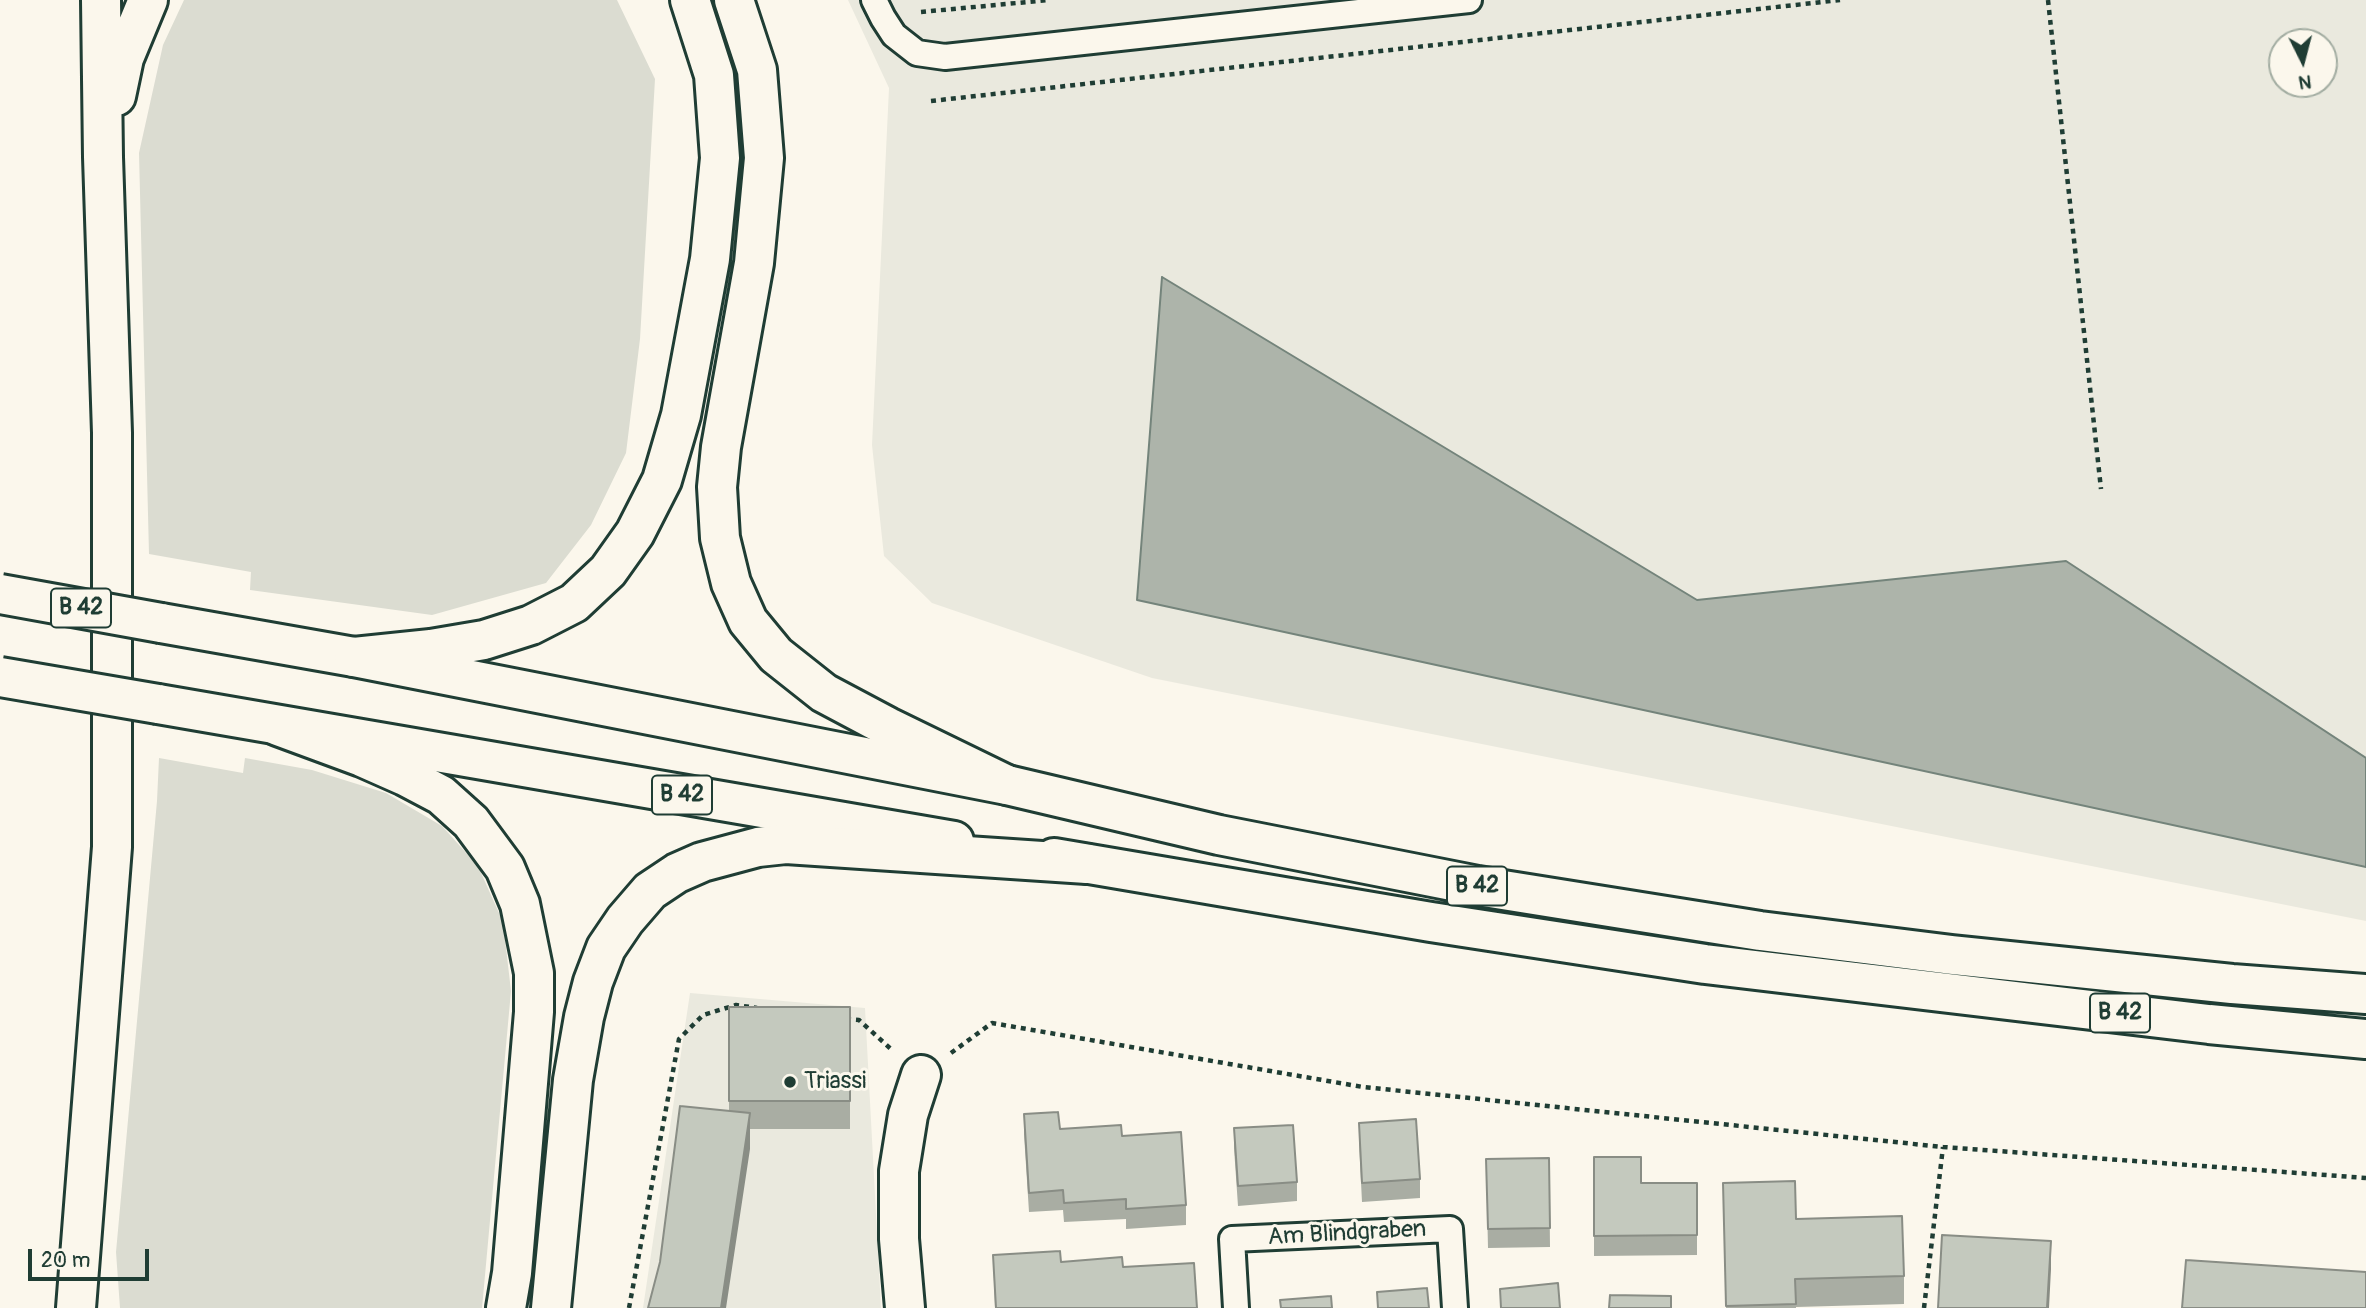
<!DOCTYPE html>
<html>
<head>
<meta charset="utf-8">
<style>
	body { margin:0 }
	#map { position:relative; width:2366px; height:1308px; overflow:hidden; background:#fbf7ec; font-family:Pangolin,sans-serif }
	canvas { display:block }
	.north { position:absolute; left:2268px; top:28px; width:70px; height:70px; box-sizing:border-box; background:#fbf7ec; border:2px solid #a3ada2; border-radius:50%; rotate:174deg; font-size:19px; font-weight:700; line-height:28px; text-align:center; color:#1f3d34 }
	.north::after { content:''; display:block; margin:auto; width:24px; height:32px; background:#1f3d34; clip-path:polygon(50% 0,100% 100%,50% 72%,0 100%) }
	.scale { position:absolute; left:28px; top:1249px; width:121px; height:32px; box-sizing:border-box; border:4px solid #1f3d34; border-top:0; padding-left:9px; font-size:21px; line-height:24px; white-space:nowrap; color:#1f3d34; -webkit-text-stroke:5px #fbf7ec; paint-order:stroke }
</style>
</head>
<body>
<div id="map">
<canvas width="2366" height="1308"></canvas>
<div class="north">N</div>
<div class="scale">20 m</div>
</div>
<script>
const ctx = document.querySelector('canvas').getContext('2d');
ctx.lineJoin = 'round';
function fill(path, color) { ctx.fillStyle = color; ctx.fill(path, 'evenodd'); }
const shape = rows => new Path2D(rows.map(r => 'M' + r).join(''));
function strokePath(path, color, width, dash) { ctx.strokeStyle = color; ctx.lineWidth = width; ctx.lineCap = dash ? 'butt' : 'round'; ctx.setLineDash(dash || []); ctx.stroke(path); }
function drawText(font, color, halo, rows, align = 'center') {
  ctx.font = font + ' Pangolin,sans-serif'; ctx.lineWidth = 6; ctx.setLineDash([]); ctx.textBaseline = 'middle'; ctx.strokeStyle = halo; ctx.fillStyle = color; for (const [text, x, y, turn = 0] of rows) {
    ctx.save(); ctx.translate(x, y); ctx.rotate((+turn || 0) * Math.PI / 180); ctx.textAlign = isNaN(turn) ? turn : align; if (halo) ctx.strokeText(text, 0, 0); ctx.fillText(text, 0, 0); ctx.restore();
  }
}
const built = shape([
	[848,0,2366,0,2366,921,1152,678,932,603,884,556,872,445,889,88],
	[2282,42,2324,42,2324,84,2282,84],
	[690,993,865,1008,881,1308,643,1308]
]);
const green = shape([
	[184,0,617,0,655,79,640,339,626,453,591,525,546,583,432,615,250,590,251,572,149,554,139,153,163,45],
	[159,758,243,773,245,758,312,770,386,793,442,826,478,866,503,922,511,991,482,1308,120,1308,116,1252,157,801]
]);
const water = shape([
	[1162,277,1697,600,2066,561,2366,758,2366,867,1137,600,1162,277]
]);
const path = shape([
	[2048,0,2101,489],
	[921,12,1049,0],
	[931,101,1840,0],
	[846,1019,859,1020,892,1050],
	[951,1053,992,1023,1363,1087,1943,1147,2366,1178],
	[629,1308,679,1039,703,1015,736,1005,757,1008],
	[1924,1308,1943,1147]
]);
const lane = shape([
	[874,0,883,18,894,35,917,53,945,57,1469,0],
	[1236,1308,1232,1239,1450,1229,1455,1308]
]);
const street = shape([
	[905,1308,899,1239,899,1171,908,1115,921,1075]
]);
const primary = shape([
	[161,623,354,657,1007,785,1219,835,1478,886,1760,931,1952,955,2232,984,2366,994],
	[158,704,954,841],
	[1054,858,1431,922,1705,964,2209,1024,2366,1039]
]);
const highway = shape([
	[734,0,757,70,764,158,754,263,721,447,717,487,720,538,731,583,748,621,776,655,824,693,888,727,1007,785],
	[116,96,124,58,148,0],
	[354,657,431,649,484,640,531,625,574,603,608,571,635,533,662,480,681,415,710,259,720,158,714,75,690,0],
	[278,726,362,757,405,776,441,795,471,822,505,868,520,904,534,973,534,1012,512,1273,506,1308],
	[76,1308,112,847,112,433,103,157,101,0],
	[551,1308,573,1080,584,1017,593,982,606,948,625,920,650,891,677,873,702,862,758,847,786,844,1087,864]
]);
const primaryBridge = shape([
	[0,594,161,623],
	[0,677,158,704]
]);
const wall = shape([
	[729,1007,850,1007,850,1129,750,1129,750,1149,729,1111],
	[1024,1114,1060,1129,1122,1136,1186,1205,1186,1225,1126,1229,1126,1219,1064,1222,1063,1210,1029,1212,1024,1134],
	[1359,1123,1420,1179,1420,1198,1362,1202,1359,1142],
	[1234,1128,1297,1182,1297,1201,1238,1206,1234,1148],
	[1594,1157,1641,1183,1697,1183,1697,1255,1594,1256],
	[1549,1158,1550,1247,1488,1248,1486,1159],
	[1723,1183,1796,1219,1904,1276,1904,1304,1796,1307,1796,1308,1726,1308],
	[993,1255,1123,1267,1197,1308,995,1308]
]);
const shadedWall = shape([
	[750,1113,750,1149,726,1308,721,1308],
	[2051,1241,2051,1269,2049,1308,2047,1308]
]);
const building = shape([
	[729,1007,850,1007,850,1101,729,1101,729,1007],
	[680,1106,750,1113,721,1308,648,1308,660,1262,680,1106],
	[1058,1112,1060,1129,1121,1125,1122,1136,1181,1132,1186,1205,1126,1209,1126,1199,1064,1203,1063,1190,1029,1193,1024,1114,1058,1112],
	[1416,1119,1420,1179,1362,1183,1359,1123,1416,1119],
	[1293,1125,1297,1182,1238,1186,1234,1128,1293,1125],
	[1594,1157,1641,1157,1641,1183,1697,1183,1697,1235,1594,1236,1594,1157],
	[1549,1158,1550,1228,1488,1229,1486,1159,1549,1158],
	[1795,1181,1796,1219,1902,1216,1904,1276,1795,1279,1796,1304,1726,1306,1723,1183,1795,1181],
	[1942,1235,2051,1241,2047,1308,1938,1308,1942,1235],
	[1060,1251,1061,1262,1122,1257,1123,1267,1194,1263,1197,1308,996,1308,993,1255,1060,1251],
	[2186,1260,2366,1272,2366,1308,2182,1308,2186,1260],
	[1558,1283,1560,1308,1501,1308,1500,1289,1558,1283],
	[1427,1288,1429,1308,1378,1308,1377,1292,1427,1288],
	[1610,1295,1671,1296,1671,1308,1609,1308,1610,1295],
	[1331,1296,1332,1308,1281,1308,1280,1300,1331,1296]
]);
const markers = [
	[790,1082,7,"#1f3d34"]
];
const shields = [
	[81,608,60],
	[682,795,60],
	[1477,886,60],
	[2120,1013,60]
];
const shieldNames = [
	["B 42",81,608],
	["B 42",682,795],
	["B 42",1477,886],
	["B 42",2120,1013]
];
const poiNames = [
	["Triassi",804,1082]
];
const streetNames = [
	["Am Blindgraben",1347,1234,-3]
];
fill(built, '#eae9de');
fill(green, '#dbdcd1');
fill(water, '#adb4aa');
strokePath(water, '#74847b', 2);
strokePath(lane, '#1f3d34', 30);
strokePath(street, '#1f3d34', 44);
strokePath(primary, '#1f3d34', 44);
strokePath(highway, '#1f3d34', 44);
strokePath(path, '#1f3d34', 4.5, [5, 5]);
strokePath(lane, '#fbf7ec', 24);
strokePath(street, '#fbf7ec', 38);
strokePath(primary, '#fbf7ec', 38);
strokePath(highway, '#fbf7ec', 38);
strokePath(primaryBridge, '#1f3d34', 44, []);
strokePath(primaryBridge, '#fbf7ec', 38);
fill(wall, '#a9ada3');
fill(shadedWall, '#898d85');
fill(building, '#c4c9be');
strokePath(building, '#898d85', 2);
for (const [x, y, r, color] of markers) { const dot = new Path2D(); dot.arc(x, y, r, 0, 2 * Math.PI); ctx.fillStyle = color; ctx.fill(dot); strokePath(dot, '#fbf7ec', 2.5); }
for (const [x, y, w] of shields) { const box = new Path2D(); box.roundRect(x - w / 2, y - 19.5, w, 39, 5); ctx.fillStyle = '#fbf7ec'; ctx.fill(box); strokePath(box, '#1f3d34', 2); }
drawText('bold 23px', '#1f3d34', null, shieldNames);
drawText('24px', '#1f3d34', '#fbf7ec', poiNames, 'left');
drawText('24px', '#1f3d34', '#fbf7ec', streetNames);
</script>
</body>
</html>
